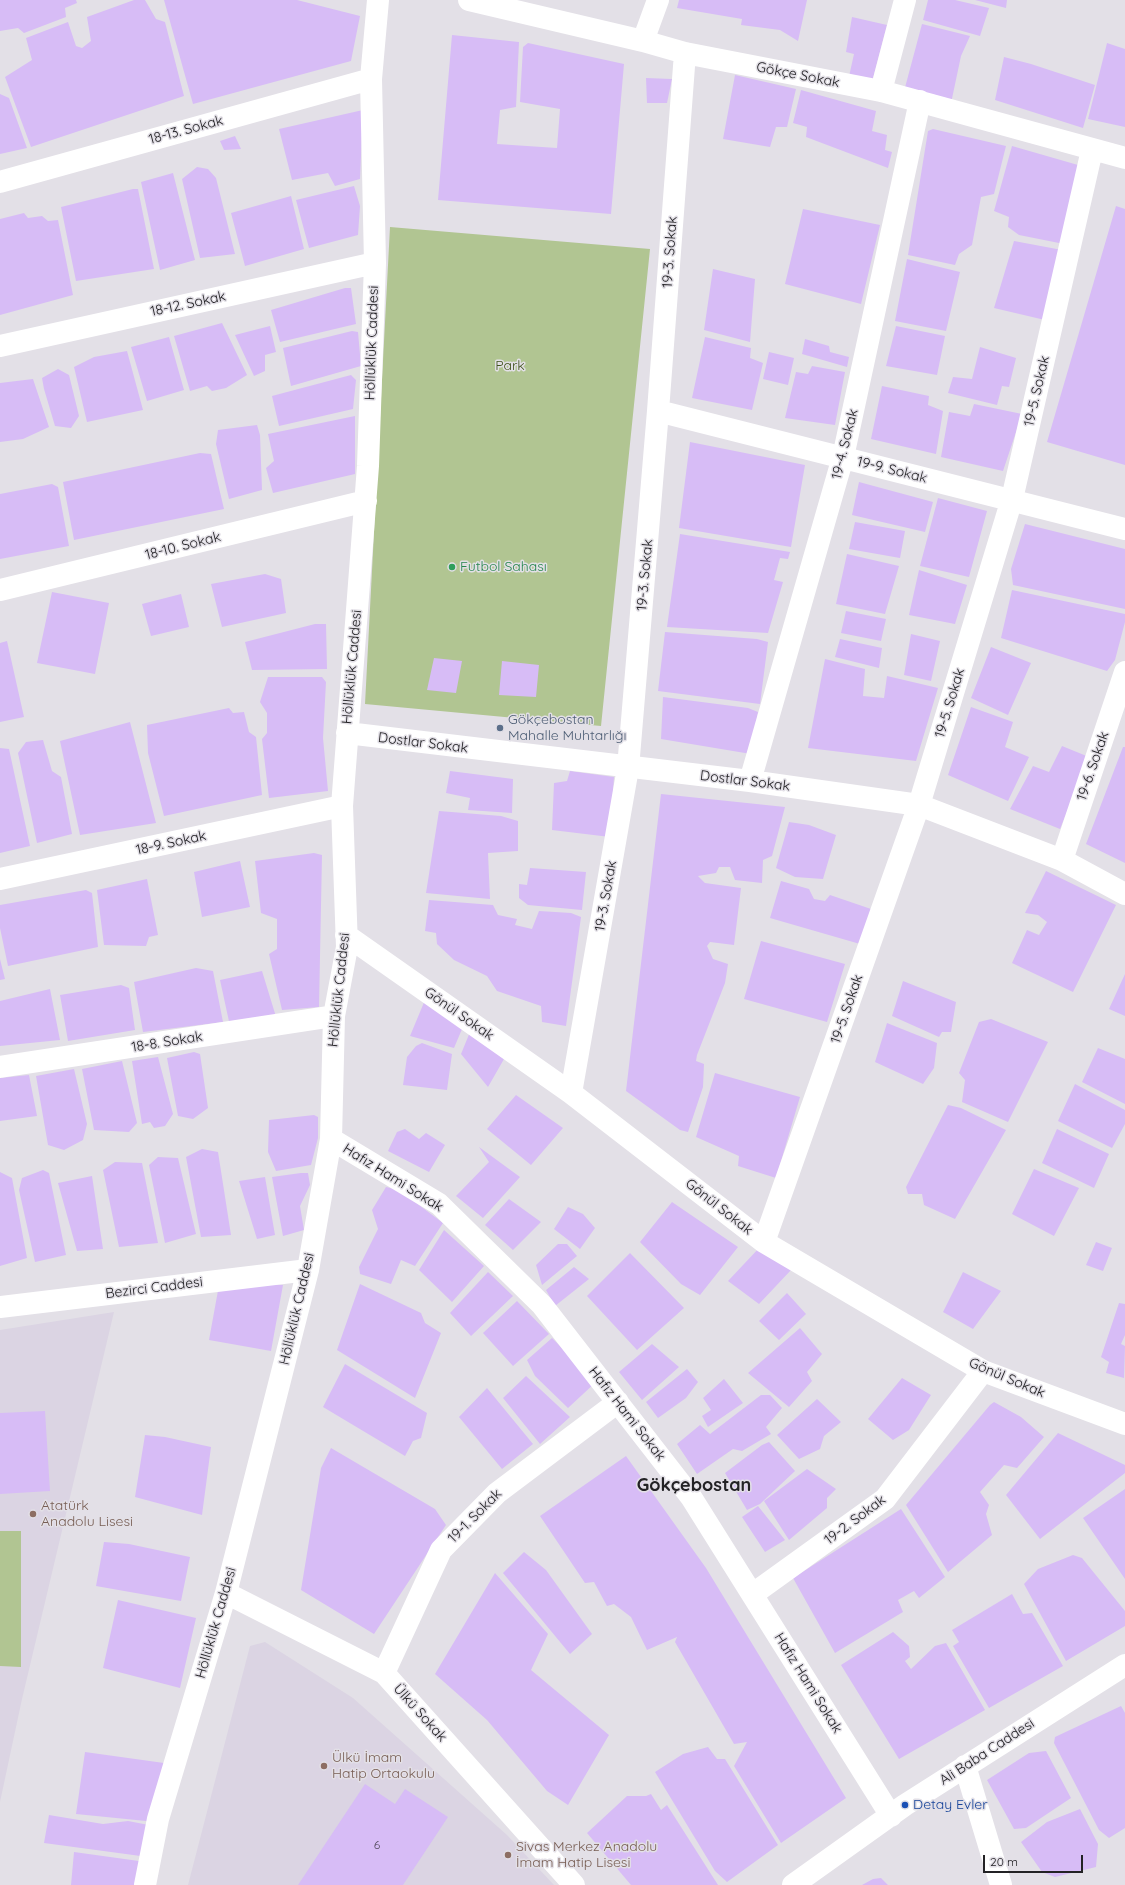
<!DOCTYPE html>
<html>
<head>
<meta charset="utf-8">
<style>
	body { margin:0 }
	#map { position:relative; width:1125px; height:1885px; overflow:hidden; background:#e3e0e7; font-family:Quicksand,sans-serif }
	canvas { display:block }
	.scale { position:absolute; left:983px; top:1855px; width:100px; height:18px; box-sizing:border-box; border:2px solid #232225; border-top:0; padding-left:5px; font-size:12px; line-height:14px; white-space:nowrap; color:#232225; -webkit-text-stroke:3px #e3e0e7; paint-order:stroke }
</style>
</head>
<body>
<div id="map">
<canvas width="1125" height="1885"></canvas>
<div class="scale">20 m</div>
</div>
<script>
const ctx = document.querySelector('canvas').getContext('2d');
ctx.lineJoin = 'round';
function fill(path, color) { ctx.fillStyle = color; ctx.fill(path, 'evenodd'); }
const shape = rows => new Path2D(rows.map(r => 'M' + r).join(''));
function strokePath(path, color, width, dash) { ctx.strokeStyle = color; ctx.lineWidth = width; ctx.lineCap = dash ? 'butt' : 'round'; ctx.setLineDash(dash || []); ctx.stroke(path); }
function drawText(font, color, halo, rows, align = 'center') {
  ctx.font = font + ' Quicksand,sans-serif'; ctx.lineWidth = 3; ctx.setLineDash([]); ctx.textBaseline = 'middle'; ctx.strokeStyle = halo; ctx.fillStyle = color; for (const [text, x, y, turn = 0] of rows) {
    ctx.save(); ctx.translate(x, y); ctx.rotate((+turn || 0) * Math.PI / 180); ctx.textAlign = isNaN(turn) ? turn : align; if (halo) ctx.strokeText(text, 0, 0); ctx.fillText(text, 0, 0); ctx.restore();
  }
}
const built = shape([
	[114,1312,22,1699,0,1802,0,1330],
	[265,1642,353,1698,507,1835,554,1885,188,1885,250,1646]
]);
const green = shape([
	[390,227,650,249,601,726,365,704],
	[0,1531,21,1531,21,1667,0,1666]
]);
const building = shape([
	[0,0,76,0,77,3,65,8,66,17,24,33,18,28,0,31],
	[134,0,145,0,156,19,165,22,184,96,31,147,5,77,32,60,26,38,68,22,76,46,82,48,91,41,87,17],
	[164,0,297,0,360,16,351,61,193,104],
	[679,0,807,0,798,41,780,30,741,25,742,19,677,8],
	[928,0,955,0,989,8,980,36,923,20],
	[975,0,1007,0,1006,8],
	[852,17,887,25,871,86,848,81,854,54,846,52],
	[922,24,970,36,961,56,950,108,903,95],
	[452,35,519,42,516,107,500,110,497,144,557,148,560,109,520,102,523,47,528,43,624,64,611,214,438,200],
	[1107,43,1125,49,1125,127,1088,119],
	[1004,57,1031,64,1095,85,1083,128,995,100],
	[735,75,796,89,787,127,776,127,770,147,723,139],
	[646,78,672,79,667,103,647,103],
	[801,90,876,111,872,131,887,135,885,150,892,152,888,168,806,137,807,127,793,123],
	[0,94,9,98,27,148,0,154],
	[363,110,360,179,335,186,328,173,292,180,279,129],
	[933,129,1006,146,994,194,981,197,972,245,959,254,955,265,908,255,928,131],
	[235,136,241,149,224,150,220,141],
	[1012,146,1085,167,1064,244,1019,235,1008,227,1009,217,994,211],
	[197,167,208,169,216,178,235,254,200,258,182,179],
	[173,173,195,260,160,270,141,182],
	[354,186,360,206,358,235,309,248,296,200],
	[133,189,138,189,154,269,76,281,61,207],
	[291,196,304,249,245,266,231,213],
	[1116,206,1125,209,1125,465,1047,442],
	[803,209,880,225,861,304,785,284],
	[24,213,28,218,42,216,48,221,58,220,73,295,0,315,0,219],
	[1014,241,1062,250,1045,320,994,308],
	[907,259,960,272,946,331,895,321],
	[713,269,755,279,750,342,704,330],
	[345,288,351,288,356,324,280,342,271,310],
	[222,323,247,375,226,388,212,391,207,386,190,391,174,336],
	[270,326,276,352,265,355,265,371,254,376,235,335],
	[896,326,945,336,937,375,886,366],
	[352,331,358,332,361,366,291,386,283,348],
	[169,337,184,390,147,401,131,347],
	[705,337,751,348,750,358,763,363,752,410,692,398],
	[805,339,829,346,830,352,849,357,847,367,802,354],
	[980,347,1016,358,1009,387,1002,386,997,405,948,393,953,377,972,379],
	[127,351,143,410,87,422,74,367,94,357],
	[769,352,794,358,788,385,763,379],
	[812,366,845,372,835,425,785,418,796,372,808,374],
	[58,369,69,375,79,416,71,428,55,426,44,389,42,378],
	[351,375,356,380,353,409,279,426,272,396],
	[33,379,49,427,23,439,0,442,0,383],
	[882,386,929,396,928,405,943,411,936,454,871,439],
	[974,404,1022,414,1003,471,941,457,949,412,970,416],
	[355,416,355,474,273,493,266,468,274,461,268,434],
	[257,425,260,435,262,490,229,499,216,444,218,430],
	[690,442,805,465,791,547,679,528],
	[200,453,211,454,224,509,74,540,63,482],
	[859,482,933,502,925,532,852,515],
	[52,484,58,487,69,546,0,559,0,494],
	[938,498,987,511,969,577,920,566],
	[855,522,905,531,900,558,849,549],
	[1025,524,1125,549,1125,609,1013,585,1011,569],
	[680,534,790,552,788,559,780,558,774,580,783,582,768,633,667,627],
	[847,554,899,566,885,614,836,604],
	[919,570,967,585,955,624,909,615],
	[265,574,281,579,286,613,222,627,211,584],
	[1012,590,1125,614,1125,622,1115,660,1107,671,1001,638],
	[52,592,109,603,95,674,37,663],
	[181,594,189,627,151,636,142,604],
	[846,611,886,619,881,641,841,633],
	[315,624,326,624,327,669,252,670,245,642],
	[665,632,757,639,768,642,760,704,658,691],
	[911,634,940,641,931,681,904,675],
	[840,639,882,648,879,668,835,657],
	[7,641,24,717,0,722,0,643],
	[991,647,1031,663,1008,715,971,698],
	[434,658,462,661,456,693,427,690],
	[825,659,865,669,863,696,884,698,887,676,938,688,916,761,808,748],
	[502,661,539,665,536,697,499,695],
	[268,677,322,677,326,682,323,738,328,791,269,798,262,739,267,733,267,713,260,702],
	[663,697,748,708,758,712,751,754,661,739],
	[971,707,1013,722,1005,747,1029,757,1008,801,948,775],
	[229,708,233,713,244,712,249,732,256,737,262,795,164,816,148,753,147,725],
	[130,722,156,823,80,835,60,741],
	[43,740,52,771,61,777,72,834,37,843,18,753,26,742],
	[1062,746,1089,757,1060,829,1010,809,1033,766,1049,772],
	[1123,747,1125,747,1125,863,1086,844],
	[0,748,9,749,30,846,0,853],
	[450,771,513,779,512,813,468,810,470,798,446,793],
	[570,771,614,777,610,837,552,830,554,783,567,781],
	[661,794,785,807,772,856,763,860,762,883,735,880,730,867,719,867,716,873,698,876,705,883,741,888,734,945,710,942,707,946,713,959,728,964,725,983,697,1055,696,1061,704,1064,703,1087,688,1132,680,1130,626,1091],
	[439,811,501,816,518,821,518,851,488,853,490,899,426,893],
	[789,822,809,825,836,835,823,879,795,877,776,868],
	[314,853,322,855,319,1007,282,1010,269,954,277,949,277,919,261,913,255,861],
	[240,861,250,907,202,917,194,872],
	[530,868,586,872,582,910,528,905,519,898,519,884,527,885],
	[1046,871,1116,905,1073,992,1012,963,1027,930,1039,935,1047,922,1038,915,1025,913],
	[147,879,158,935,149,937,146,946,104,945,97,890],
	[781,881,809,889,814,899,825,901,830,895,871,909,860,944,770,918],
	[86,890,92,893,98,947,8,966,0,928,0,905],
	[429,900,493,905,498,915,517,919,515,925,532,929,539,911,571,913,581,917,566,1026,542,1022,541,1006,497,991,487,976,454,960,437,944,436,933,425,931],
	[761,941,845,964,827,1022,744,999],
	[0,959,5,979,0,980],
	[196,968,213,971,223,1022,143,1032,134,982],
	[262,971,277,1020,230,1026,220,980],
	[1125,974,1125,1016,1109,1009],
	[903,981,956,1002,951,1032,942,1032,939,1037,892,1016],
	[121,985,129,988,135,1030,68,1041,60,995],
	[50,989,60,1040,0,1046,0,1001],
	[425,1000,465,1022,454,1048,410,1036],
	[991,1019,1048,1042,1008,1122,962,1102,965,1080,959,1073,979,1022],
	[887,1023,937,1043,934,1068,923,1084,875,1062],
	[470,1032,504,1059,488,1087,461,1054],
	[422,1043,452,1054,447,1090,403,1085,407,1057,416,1046],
	[1098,1048,1125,1059,1125,1104,1082,1082],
	[194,1052,200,1054,208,1108,193,1119,178,1116,167,1058],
	[158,1057,173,1114,165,1126,154,1128,150,1122,142,1124,132,1061],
	[122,1061,137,1123,129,1132,94,1130,82,1069],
	[74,1069,87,1124,83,1140,64,1150,48,1145,36,1076],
	[715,1073,800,1097,776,1178,738,1166,739,1156,696,1137],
	[29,1075,37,1116,0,1121,0,1078],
	[1075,1084,1125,1110,1125,1124,1112,1148,1058,1121],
	[516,1095,563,1128,531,1165,487,1129],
	[948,1105,961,1108,1006,1130,955,1219,924,1205,922,1194,908,1194,906,1187],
	[314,1115,318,1117,318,1138,311,1165,276,1171,268,1152,269,1120],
	[405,1129,419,1139,426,1133,445,1145,429,1172,388,1151,397,1132],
	[1057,1129,1109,1154,1094,1188,1042,1163],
	[479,1147,520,1177,483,1218,456,1196,489,1162],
	[202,1149,218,1152,231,1235,201,1237,186,1157],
	[158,1157,178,1158,196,1234,165,1243,149,1165],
	[115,1162,142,1163,158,1243,119,1247,103,1170],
	[1034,1169,1079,1188,1054,1236,1012,1214],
	[43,1170,49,1173,66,1255,35,1262,19,1190,22,1178],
	[0,1172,12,1178,27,1258,0,1266],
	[301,1173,308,1173,310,1185,300,1206,304,1230,283,1236,272,1177],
	[92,1176,103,1249,77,1251,58,1183],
	[265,1177,275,1235,257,1239,239,1181],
	[386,1187,399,1190,443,1223,415,1266,401,1260,391,1284,360,1274,359,1267,378,1229,372,1210],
	[509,1199,541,1222,513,1250,485,1225],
	[672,1202,738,1247,700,1295,681,1284,640,1242],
	[568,1207,583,1214,595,1228,580,1249,554,1229],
	[444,1230,484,1266,452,1302,419,1270],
	[1096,1242,1112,1248,1103,1271,1086,1265],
	[558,1244,567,1244,577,1256,542,1285,536,1265],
	[760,1247,792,1269,759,1304,728,1281],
	[630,1253,684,1308,637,1350,587,1296],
	[574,1267,589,1279,555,1306,546,1290],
	[488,1272,513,1296,471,1336,450,1313],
	[963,1272,1001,1291,973,1329,943,1312],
	[260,1283,283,1285,271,1351,209,1340,219,1285],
	[360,1284,421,1313,425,1323,441,1333,415,1398,337,1350],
	[787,1293,806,1314,779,1340,759,1321],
	[517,1301,549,1334,513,1366,483,1333],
	[1119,1303,1125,1304,1125,1335,1121,1344,1125,1346,1124,1378,1106,1373,1109,1362,1101,1357],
	[800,1328,822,1354,807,1372,812,1381,789,1407,748,1373],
	[552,1338,596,1382,568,1408,535,1376,527,1360],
	[652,1344,679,1367,642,1400,619,1372],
	[345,1364,427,1413,421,1438,413,1441,405,1456,323,1407],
	[687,1369,698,1382,686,1398,658,1418,646,1402],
	[526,1376,570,1417,540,1444,503,1398],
	[902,1378,931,1395,909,1430,893,1440,868,1419],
	[724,1379,743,1403,708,1427,702,1416,711,1410,703,1398],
	[487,1388,533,1444,502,1469,459,1417],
	[761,1395,770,1395,782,1408,766,1427,771,1434,742,1451,733,1449,697,1474,677,1444,700,1425,710,1434],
	[817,1399,841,1422,824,1436,820,1449,799,1459,777,1435],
	[994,1402,1021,1417,1044,1437,1017,1468,1004,1465,980,1492,989,1505,986,1514,992,1535,948,1572,906,1505,990,1405],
	[45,1411,50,1491,0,1494,0,1413],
	[1058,1433,1125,1465,1125,1473,1040,1539,1006,1495],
	[145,1435,165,1437,211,1447,202,1515,135,1497],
	[769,1442,795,1471,760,1504,747,1510,725,1473,762,1445],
	[331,1448,435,1509,446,1525,374,1634,301,1590,321,1468],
	[626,1456,706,1568,846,1798,781,1843,734,1766,747,1742,734,1744,675,1642,677,1637,647,1650,631,1617,614,1604,607,1606,594,1582,585,1583,540,1516],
	[807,1469,836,1489,827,1498,827,1508,789,1540,764,1501],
	[1125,1489,1125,1579,1083,1518],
	[758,1506,785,1540,765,1552,742,1517],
	[901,1509,945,1577,919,1598,914,1591,898,1600,903,1612,835,1653,793,1578],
	[104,1542,129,1544,190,1557,181,1601,96,1586],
	[524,1552,546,1570,592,1634,570,1654,503,1573],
	[1073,1555,1082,1558,1125,1611,1125,1626,1066,1661,1024,1584,1038,1569],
	[495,1573,548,1634,531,1670,609,1735,568,1805,547,1791,487,1720,435,1674],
	[1012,1594,1023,1614,1032,1613,1063,1666,989,1708,953,1646,959,1642,952,1630],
	[118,1600,196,1618,180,1688,103,1668],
	[893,1632,909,1646,910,1657,905,1661,911,1669,935,1646,946,1643,985,1710,899,1759,841,1665],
	[1121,1706,1125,1713,1125,1828,1109,1838,1099,1830,1054,1743,1055,1737],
	[708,1747,717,1759,725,1759,778,1845,727,1882,715,1871,655,1772,683,1754],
	[1046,1751,1071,1798,1026,1828,1014,1829,987,1780,1029,1753],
	[85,1752,164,1763,156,1822,76,1814],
	[365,1784,395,1804,405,1789,448,1817,403,1885,298,1885],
	[651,1794,661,1810,667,1805,718,1885,631,1885,587,1833,627,1796,646,1796],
	[1080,1809,1098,1844,1096,1867,1055,1877,1042,1872,1021,1842,1047,1822],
	[49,1815,103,1824,128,1821,154,1826,148,1857,44,1843],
	[74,1852,146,1862,144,1885,71,1885],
	[881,1878,888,1885,862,1885,873,1879]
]);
const minor = shape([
	[469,0,643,41,685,53,881,91,1125,158],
	[643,41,658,0],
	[881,91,905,0],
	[0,182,371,79],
	[0,346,375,263],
	[658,411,1125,529],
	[0,590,366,501],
	[347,733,750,781,919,805,1062,860,1125,894],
	[750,781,843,457,920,101],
	[1062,860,1125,672],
	[0,879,342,806],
	[346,935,571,1093,764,1242,983,1371,1125,1424],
	[0,1067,334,1016],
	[571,1093,628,768,658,411,685,53],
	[331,1139,439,1204,542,1305,691,1497,891,1816],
	[764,1242,919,805,1012,499,1092,150],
	[0,1307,308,1270],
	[226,1593,384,1673,574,1885],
	[753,1594,885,1499,983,1371],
	[384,1673,441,1550,497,1493,618,1402],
	[965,1766,1001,1885],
	[145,1885,158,1819,226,1593,308,1270,331,1139,334,1016,347,947,342,806,368,466,375,263,371,79,378,0],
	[793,1885,905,1805,1125,1665]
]);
const markers = [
	[452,567,4,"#2e9e5b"],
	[500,728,4,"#5c6f8a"],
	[33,1514,4,"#8d6e63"],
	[324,1766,4,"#8d6e63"],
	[905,1805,4,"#1a4fb4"],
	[508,1855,4,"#8d6e63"]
];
const numberNames = [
	["6",377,1845]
];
const streetNames = [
	["Gökçe Sokak",798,75,11],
	["18-13. Sokak",186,130,-15],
	["19-3. Sokak",670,252,-86],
	["18-12. Sokak",188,304,-12],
	["Höllüklük Caddesi",372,343,-88],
	["19-5. Sokak",1037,391,-77],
	["19-4. Sokak",845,444,-76],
	["19-9. Sokak",892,470,14],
	["18-10. Sokak",183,546,-14],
	["19-3. Sokak",645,575,-85],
	["Höllüklük Caddesi",352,667,-85],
	["19-5. Sokak",950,703,-73],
	["Dostlar Sokak",423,743,7],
	["19-6. Sokak",1093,766,-71],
	["Dostlar Sokak",745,781,7],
	["18-9. Sokak",171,843,-12],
	["19-3. Sokak",606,896,-80],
	["Höllüklük Caddesi",339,990,-84],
	["19-5. Sokak",847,1009,-71],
	["Gönül Sokak",459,1014,35],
	["18-8. Sokak",167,1042,-9],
	["Hafız Hami Sokak",393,1178,32],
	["Gönül Sokak",719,1207,38],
	["Bezirci Caddesi",154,1288,-7],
	["Höllüklük Caddesi",297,1309,-77],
	["Gönül Sokak",1007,1378,23],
	["Hafız Hami Sokak",627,1414,52],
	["19-1. Sokak",475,1516,-45],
	["19-2. Sokak",855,1520,-37],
	["Höllüklük Caddesi",216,1623,-74],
	["Hafız Hami Sokak",808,1683,58],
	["Ülkü Sokak",420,1713,48],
	["Ali Baba Caddesi",987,1752,-33]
];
const parkNames = [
	["Park",510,366]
];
const leisureNames = [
	["Futbol Sahası",460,567]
];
const serviceNames = [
	["Gökçebostan",508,720],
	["Mahalle Muhtarlığı",508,736]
];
const educationNames = [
	["Atatürk",41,1506],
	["Anadolu Lisesi",41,1522],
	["Ülkü İmam",332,1758],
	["Hatip Ortaokulu",332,1774],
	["Sivas Merkez Anadolu",516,1847],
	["İmam Hatip Lisesi",516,1863]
];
const transitNames = [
	["Detay Evler",913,1805]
];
const districtNames = [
	["Gökçebostan",694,1486]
];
fill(built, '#dbd4e3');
fill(green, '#b1c592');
fill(building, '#d7bcf6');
strokePath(minor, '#fff', 22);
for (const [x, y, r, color] of markers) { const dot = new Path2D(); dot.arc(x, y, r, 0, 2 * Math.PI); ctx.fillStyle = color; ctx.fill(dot); strokePath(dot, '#e3e0e7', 1.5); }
drawText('12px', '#504859', null, numberNames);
drawText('14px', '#232225', '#e3e0e7', streetNames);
drawText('14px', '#41531d', '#e3e0e7', parkNames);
drawText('14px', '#27864d', '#e3e0e7', leisureNames, 'left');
drawText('14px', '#4e5e75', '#e3e0e7', serviceNames, 'left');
drawText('14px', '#785e54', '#e3e0e7', educationNames, 'left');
drawText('14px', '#164399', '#e3e0e7', transitNames, 'left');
drawText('bold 18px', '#232225', '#e3e0e7', districtNames);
</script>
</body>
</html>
